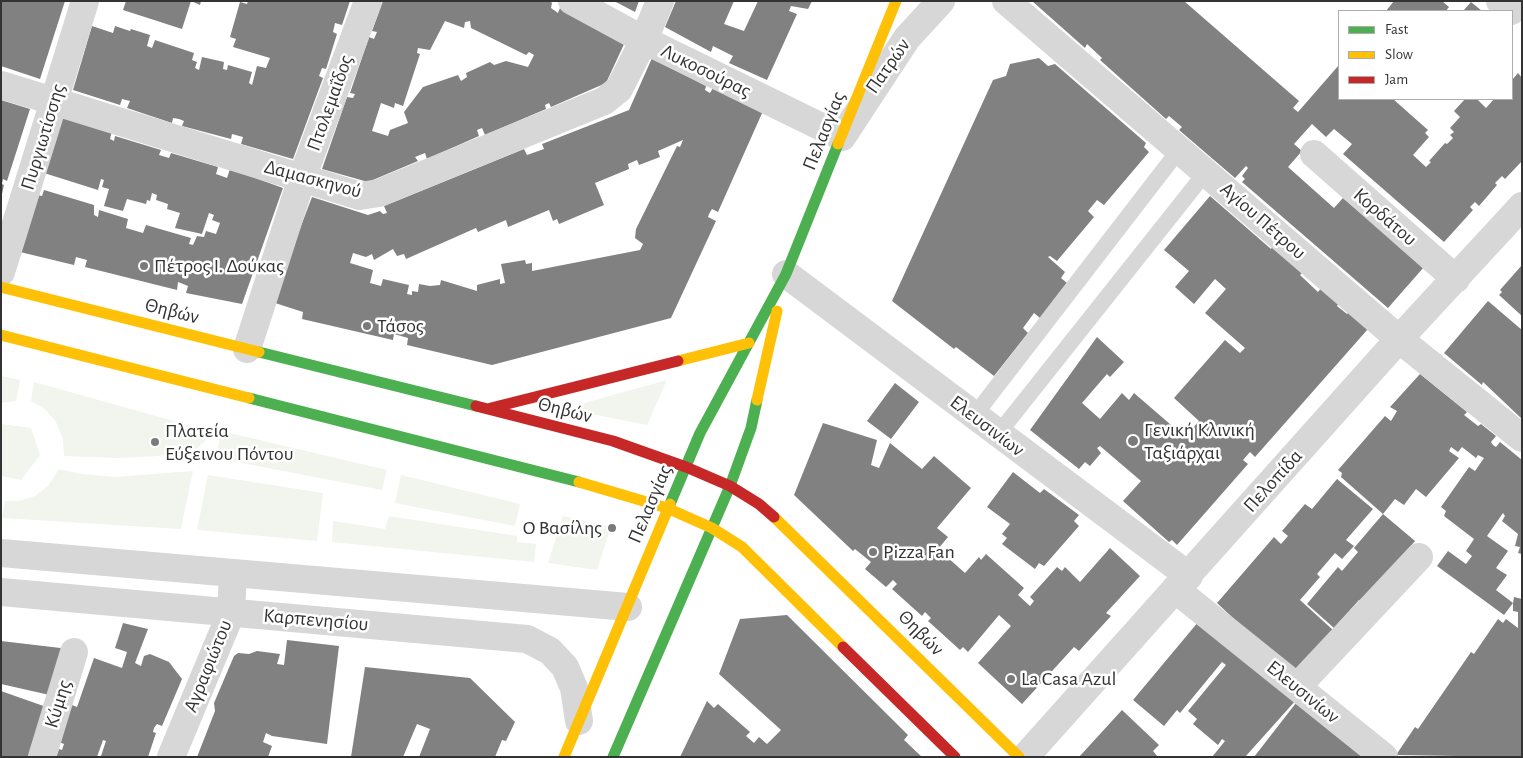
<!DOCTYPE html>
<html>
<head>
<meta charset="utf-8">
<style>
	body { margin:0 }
	#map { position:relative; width:1523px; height:758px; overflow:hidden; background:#fff; font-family:"Alegreya Sans",sans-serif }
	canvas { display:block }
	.frame { position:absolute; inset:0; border:2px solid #333; pointer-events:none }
	.legend { position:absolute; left:1338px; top:10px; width:175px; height:90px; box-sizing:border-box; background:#fff; border:1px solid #adadad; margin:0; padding:6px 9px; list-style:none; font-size:15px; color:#333 }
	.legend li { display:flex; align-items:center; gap:10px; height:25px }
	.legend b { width:25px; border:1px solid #adadad }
</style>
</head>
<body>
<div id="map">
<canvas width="1523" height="758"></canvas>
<div class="frame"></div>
<ul class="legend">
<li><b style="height:6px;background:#4caf50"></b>Fast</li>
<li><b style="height:6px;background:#ffc107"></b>Slow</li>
<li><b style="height:6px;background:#c62828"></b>Jam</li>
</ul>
</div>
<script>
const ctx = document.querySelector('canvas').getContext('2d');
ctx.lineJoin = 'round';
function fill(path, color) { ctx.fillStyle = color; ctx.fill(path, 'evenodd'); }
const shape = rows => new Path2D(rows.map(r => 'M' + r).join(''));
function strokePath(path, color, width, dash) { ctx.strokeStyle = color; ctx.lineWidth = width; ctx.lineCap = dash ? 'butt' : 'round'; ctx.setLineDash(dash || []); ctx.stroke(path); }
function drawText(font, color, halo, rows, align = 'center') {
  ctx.font = font + ' "Alegreya Sans",sans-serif'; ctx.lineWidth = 5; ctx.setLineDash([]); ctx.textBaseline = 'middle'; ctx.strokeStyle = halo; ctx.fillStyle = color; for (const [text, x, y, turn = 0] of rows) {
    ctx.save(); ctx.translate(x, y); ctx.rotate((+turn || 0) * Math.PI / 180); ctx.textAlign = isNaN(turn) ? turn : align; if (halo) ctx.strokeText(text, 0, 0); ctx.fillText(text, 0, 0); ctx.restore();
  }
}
const green = shape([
	[1,376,20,380,16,401,1,403],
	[667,380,647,425,581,412,583,404,588,402],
	[34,382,206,430,205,441,197,449,159,456,119,458,64,456,63,439,56,422,45,409,31,401],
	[1,424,31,428,40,455,21,480,1,476],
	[221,431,387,470,382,490,216,458],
	[59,469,81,474,115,477,193,471,181,529,2,518,5,501,18,501,35,496,48,486],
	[208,475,323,493,317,541,197,530],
	[401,475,520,504,515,526,395,503],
	[389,516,517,536,517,542,536,544,534,562,332,542,333,521,385,529],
	[563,516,611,527,597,570,548,563]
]);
const building = shape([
	[1,1,65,1,40,79,1,66],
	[126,1,201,1,200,5,191,1,182,29,123,10],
	[248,1,350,1,342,25,335,23,333,32,337,34,326,69,322,68,319,76,323,78,293,159,241,144,243,137,232,134,231,139,182,126,184,121,179,119,173,118,172,123,127,108,130,101,122,99,120,105,73,90,92,26,113,33,115,26,130,31,131,29,150,35,147,46,152,48,155,40,194,53,192,60,197,62,195,68,199,70,202,57,224,62,223,69,227,70,228,65,252,72,249,83,252,85,257,66,266,68,270,58,233,47,236,39,230,37,240,2,247,4],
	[383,1,550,1,552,3,551,8,558,13,560,8,625,42,606,83,551,107,549,103,545,105,546,109,485,135,482,128,477,130,479,136,427,159,425,153,415,157,418,161,368,182,322,169,347,97,353,98,355,94,350,93,369,37,374,39,377,32,372,31],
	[445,21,464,28,465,22,470,21,471,28,526,55,529,52,534,55,528,67,506,61,494,65,490,62,466,73,467,77,461,81,458,75,423,87,404,112,408,123,390,130,388,136,372,131,381,103,394,108,395,103,403,106,420,54,417,53,418,48,430,50],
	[614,1,639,1,635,12],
	[676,1,734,1,724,24,744,31,758,1,812,1,808,9,791,6,789,11,797,14,767,80,729,63,733,56,713,46,711,52,665,27],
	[1032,1,1184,1,1299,101,1293,108,1298,112,1339,65,1339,99,1393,99,1428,130,1425,133,1429,137,1413,155,1426,167,1431,162,1429,161,1445,143,1447,144,1453,138,1450,135,1454,132,1450,128,1460,117,1454,111,1465,99,1477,99,1486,108,1494,99,1512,99,1512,80,1518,73,1522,78,1522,161,1505,179,1502,176,1495,183,1497,185,1479,206,1475,202,1470,207,1473,210,1444,242,1343,154,1352,144,1334,129,1326,137,1312,124,1294,144,1302,151,1288,167,1334,208,1343,198,1424,267,1388,308,1242,182,1245,179,1242,176,1248,168,1246,166,1235,178,1179,130,1182,127,1169,116,1166,119,1100,60,1102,58,1087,44,1085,48],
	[1394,1,1442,1,1449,7,1446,11,1386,11],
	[1471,2,1482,11,1463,11],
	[652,58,706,86,705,90,710,93,713,88,763,111,718,212,712,209,709,214,708,217,716,221,671,318,492,365,407,345,408,338,394,334,393,340,302,319,303,312,272,302,312,197,368,215,380,211,383,214,387,213,384,206,524,149,527,155,544,149,542,144,629,110],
	[683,140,680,147,677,146,636,229,635,238,643,244,640,250,532,271,532,263,526,264,525,260,501,264,505,283,500,284,500,279,477,285,477,291,441,280,440,285,430,286,419,284,418,292,412,291,412,295,407,294,409,285,383,279,381,286,370,283,373,270,350,263,353,253,366,257,372,254,374,260,393,249,397,256,404,254,406,259,476,228,478,232,506,220,508,227,549,210,553,221,557,219,559,224,604,205,595,183,629,169,628,164,637,160,639,165,660,157,658,151],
	[1039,58,1048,66,1055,64,1146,143,1144,147,1149,152,1104,205,1097,200,1088,211,1094,217,1057,261,1050,256,1048,257,1065,272,1061,278,1067,283,1040,318,1034,313,1023,328,1028,333,994,376,956,347,954,349,892,301,993,80,1006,76,1010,64],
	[1,100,30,109,7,181,3,179,2,184,4,185,2,194,1,194],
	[62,115,112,131,110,139,114,141,115,136,161,150,159,155,169,158,171,153,218,167,216,174,227,178,230,169,283,188,242,304,186,293,188,286,178,282,177,290,85,267,87,260,76,257,74,265,20,252,37,195,42,196,44,190,94,205,94,215,98,217,99,210,128,219,126,228,143,233,146,225,191,238,189,244,193,245,197,236,204,237,206,231,216,234,220,223,212,220,214,215,209,213,202,234,175,228,180,213,167,209,168,204,156,200,157,195,152,193,150,201,147,200,146,204,127,199,123,211,104,206,109,189,102,187,104,180,101,179,98,190,44,173],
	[1210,196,1271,249,1273,246,1303,272,1300,275,1318,292,1322,287,1339,303,1337,306,1347,314,1349,312,1368,329,1255,457,1250,452,1243,460,1248,464,1177,545,1172,540,1169,542,1123,501,1141,481,1100,446,1097,448,1101,453,1090,466,1085,462,1079,469,1030,430,1097,337,1124,362,1110,377,1107,374,1082,403,1100,419,1122,393,1129,400,1134,393,1185,437,1199,421,1174,398,1225,340,1240,353,1245,348,1205,313,1226,289,1215,279,1194,304,1175,287,1189,271,1164,250],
	[1522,265,1522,316,1499,295,1502,292,1500,290],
	[1488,301,1522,330,1522,419,1483,382,1482,385,1444,353],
	[1420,374,1467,412,1464,415,1478,426,1481,424,1496,436,1491,442,1493,445,1496,447,1500,442,1522,460,1522,554,1518,553,1520,547,1515,546,1518,534,1502,521,1505,516,1503,513,1487,536,1508,551,1496,568,1507,575,1496,590,1513,603,1514,597,1522,599,1522,757,1396,755,1415,727,1418,729,1471,652,1474,654,1498,619,1503,623,1506,619,1518,628,1518,612,1513,611,1513,603,1504,615,1437,566,1448,551,1466,564,1472,556,1466,551,1474,539,1444,516,1446,511,1441,507,1469,467,1475,471,1484,458,1478,455,1476,458,1462,447,1458,452,1451,447,1449,451,1459,458,1426,497,1416,489,1404,505,1395,499,1383,514,1341,477,1342,473,1338,470,1385,416,1391,421,1397,411,1390,407],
	[895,383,919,402,891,439,867,421],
	[823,423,877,440,871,465,879,468,890,443,922,469,934,456,971,488,937,528,948,537,938,549,965,573,979,557,981,560,986,554,1024,588,1018,595,1030,606,1034,601,1030,597,1057,567,1062,571,1065,567,1080,582,1110,548,1140,576,1106,613,1111,616,1079,651,1074,647,1022,704,978,663,1011,626,999,615,968,652,963,647,960,650,928,621,931,618,925,612,922,616,892,589,897,584,893,580,886,587,865,569,871,562,855,549,853,551,794,495],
	[1013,472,1040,493,1044,489,1079,515,1074,521,1079,526,1044,566,1039,563,1035,569,1002,544,1007,538,1002,534,1010,524,987,507],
	[1337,479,1373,509,1346,540,1354,546,1342,559,1335,553,1317,574,1320,577,1300,600,1333,630,1295,676,1217,603,1274,537,1281,544,1288,536,1282,531,1305,504,1312,509],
	[1383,514,1415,541,1363,603,1359,600,1334,628,1307,604,1338,567,1342,571,1358,552,1354,548],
	[787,615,908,735,904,740,922,757,680,757,707,701,714,708,718,704,750,732,746,736,754,743,759,737,767,744,781,730,719,674,740,619],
	[1199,621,1297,699,1245,757,1212,757,1225,741,1222,739,1218,745,1193,724,1197,719,1188,711,1226,665,1222,662,1180,713,1177,710,1164,726,1133,700],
	[123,623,148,629,135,663,141,666,144,656,150,654,169,662,182,679,162,726,157,724,154,728,153,732,156,733,148,757,101,756,106,741,103,740,97,757,56,757,59,749,62,750,64,744,59,742,72,705,77,707,94,658,122,668,127,652,115,648],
	[287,640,339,646,327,744,272,736,266,733,263,742,272,746,268,757,197,757,215,711,214,703,234,656,238,653,249,654,257,651,280,654,277,664,284,665],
	[1,641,69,649,54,696,1,684],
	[365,667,470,678,515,722,506,741,502,740,495,757,419,757,430,729,417,724,403,757,351,757],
	[1,691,52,709,35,757,1,757],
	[1296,703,1363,757,1254,757],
	[1122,710,1159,745,1153,751,1158,757,1079,757]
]);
const lane = shape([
	[974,416,1179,150],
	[998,434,1206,172]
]);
const street = shape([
	[572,1,644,40,842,137,907,38,941,1],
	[1006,1,1399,339,1522,438],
	[1500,1,1511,11],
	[1,85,360,196,379,193,604,101,619,89,644,40,660,1],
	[1314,154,1456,279],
	[1,272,85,1],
	[786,274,1189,576],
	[247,349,302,178,368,1],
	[1,553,628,607],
	[1175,589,1384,757],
	[1,592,527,639,550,651,565,667,574,688,579,721],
	[1297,687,1419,557],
	[42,757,74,652],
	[171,757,231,613,233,573],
	[1025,757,1399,339,1522,206]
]);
const fast = shape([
	[259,352,476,406],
	[249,398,579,482],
	[670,504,700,433,786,274,838,144],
	[613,757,730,486,751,428,757,400]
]);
const slow = shape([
	[838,144,896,1],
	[1,287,259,352],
	[1,335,249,398],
	[678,361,749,343],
	[757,400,777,311],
	[579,482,667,508,712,528,742,547,843,647],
	[774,517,1019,757],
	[564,757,670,504]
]);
const jam = shape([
	[476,406,613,441,686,467,730,486,759,504,774,517],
	[491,408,678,361],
	[843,647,955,757]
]);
const markers = [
	[144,266,5,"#7a7a7a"],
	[367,326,5,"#7a7a7a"],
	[1133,441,6,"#7a7a7a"],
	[155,442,5,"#7a7a7a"],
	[612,528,5,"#7a7a7a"],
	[873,552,5,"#7a7a7a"],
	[1011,679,5,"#7a7a7a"]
];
const streetNames = [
	["Πατρών",888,66,-55],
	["Λυκοσούρας",706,71,26],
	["Πτολεμαΐδος",330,103,-70],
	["Πελασγίας",824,131,-68],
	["Πυργιωτίσσης",43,137,-73],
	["Δαμασκηνού",313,179,15],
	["Κορδάτου",1385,217,41],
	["Αγίου Πέτρου",1263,221,41],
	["Θηβών",172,311,14],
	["Θηβών",565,410,14],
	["Ελευσινίων",987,426,37],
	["Πελοπίδα",1273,481,-48],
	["Πελασγίας",650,504,-67],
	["Καρπενησίου",316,620,5],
	["Θηβών",921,633,45],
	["Αγραφιώτου",208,666,-68],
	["Ελευσινίων",1303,692,39],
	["Κύμης",58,704,-73]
];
const poiNames = [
	["Πέτρος Ι. Δούκας",154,266],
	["Τάσος",377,326],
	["Γενική Κλινική",1144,430],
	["Ταξιάρχαι",1144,453],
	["Πλατεία",165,431],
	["Εύξεινου Πόντου",165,454],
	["Ο Βασίλης",602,528,"right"],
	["Pizza Fan",883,552],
	["La Casa Azul",1021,679]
];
fill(green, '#f1f5ed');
fill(building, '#818181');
strokePath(lane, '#d7d7d7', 16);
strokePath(street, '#d7d7d7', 28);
strokePath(fast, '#4caf50', 11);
strokePath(slow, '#ffc107', 11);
strokePath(jam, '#c62828', 11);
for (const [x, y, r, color] of markers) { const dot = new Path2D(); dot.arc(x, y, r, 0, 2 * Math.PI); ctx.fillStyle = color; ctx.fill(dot); strokePath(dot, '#fff', 2); }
drawText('20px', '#333', '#fff', streetNames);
drawText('20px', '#333', '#fff', poiNames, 'left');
</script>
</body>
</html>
